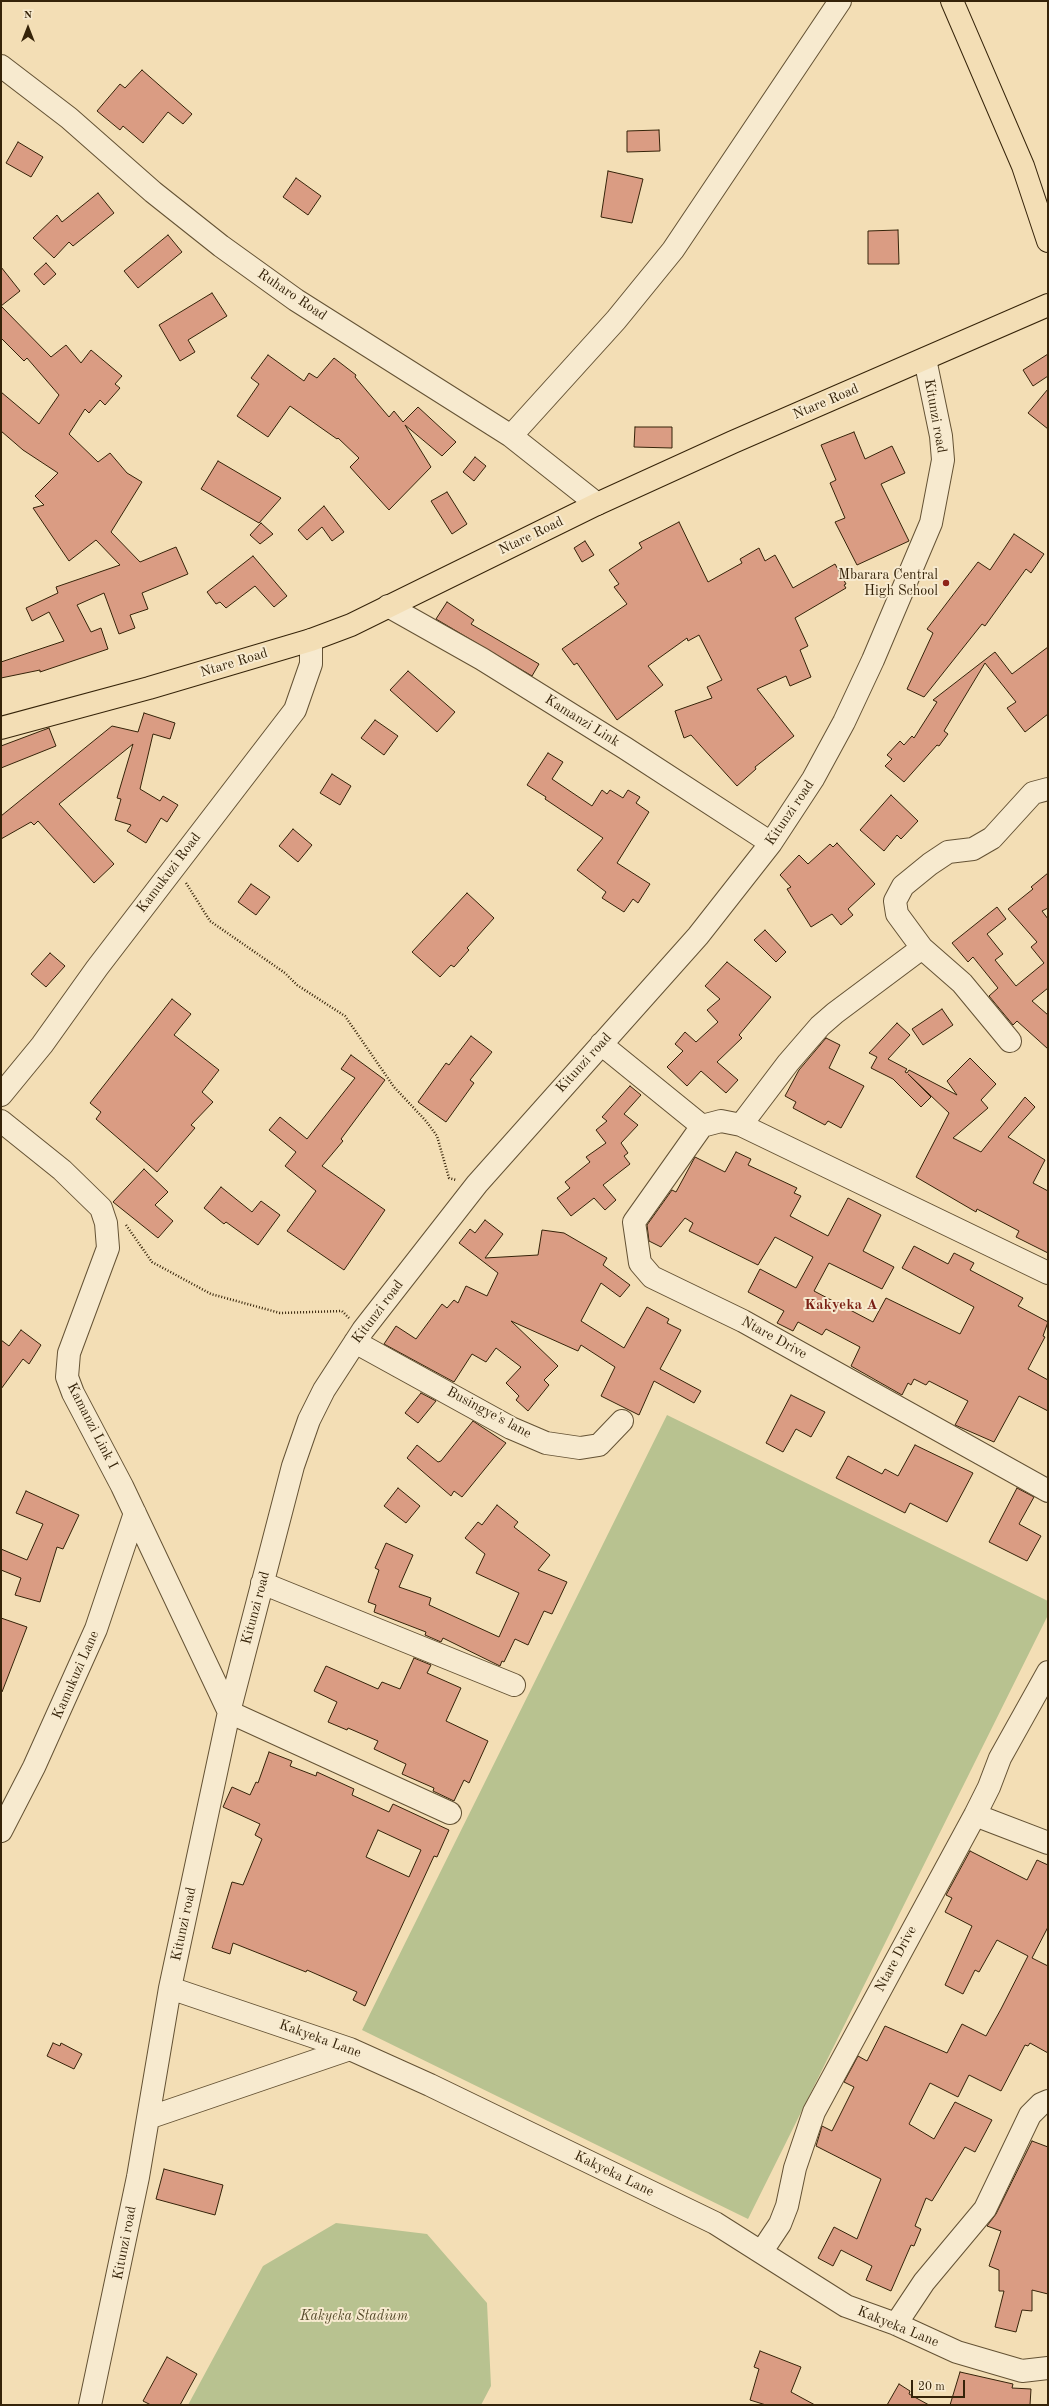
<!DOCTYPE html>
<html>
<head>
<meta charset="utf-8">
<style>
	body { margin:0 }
	#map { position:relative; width:1049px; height:2406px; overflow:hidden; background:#f3deb5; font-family:"Old Standard TT",serif }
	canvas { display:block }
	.frame { position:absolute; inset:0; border:2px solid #352309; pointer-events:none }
	.north { position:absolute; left:8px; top:8px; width:40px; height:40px; -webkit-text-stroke:3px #f7eacf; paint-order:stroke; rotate:0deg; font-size:11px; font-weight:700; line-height:16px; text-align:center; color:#352309 }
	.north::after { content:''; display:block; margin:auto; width:14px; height:18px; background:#352309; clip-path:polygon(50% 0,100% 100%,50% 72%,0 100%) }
	.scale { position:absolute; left:911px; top:2380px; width:54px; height:18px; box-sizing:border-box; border:2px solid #352309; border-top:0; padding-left:5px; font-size:12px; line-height:14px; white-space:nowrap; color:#352309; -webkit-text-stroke:3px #f7eacf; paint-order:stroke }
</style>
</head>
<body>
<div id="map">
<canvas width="1049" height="2406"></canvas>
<div class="frame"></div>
<div class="north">N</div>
<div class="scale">20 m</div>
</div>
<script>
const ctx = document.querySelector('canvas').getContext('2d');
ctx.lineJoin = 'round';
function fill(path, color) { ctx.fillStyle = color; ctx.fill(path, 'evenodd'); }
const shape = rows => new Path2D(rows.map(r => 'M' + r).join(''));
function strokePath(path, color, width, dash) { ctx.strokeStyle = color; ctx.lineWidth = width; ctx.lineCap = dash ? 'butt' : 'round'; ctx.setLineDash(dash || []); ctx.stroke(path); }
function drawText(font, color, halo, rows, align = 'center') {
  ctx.font = font + ' "Old Standard TT",serif'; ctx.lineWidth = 4; ctx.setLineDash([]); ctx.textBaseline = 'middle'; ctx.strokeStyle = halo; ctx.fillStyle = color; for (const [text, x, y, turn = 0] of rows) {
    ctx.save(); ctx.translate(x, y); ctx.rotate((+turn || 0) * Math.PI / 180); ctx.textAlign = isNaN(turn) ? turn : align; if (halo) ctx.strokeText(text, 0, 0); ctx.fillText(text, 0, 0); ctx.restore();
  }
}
const green = shape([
	[667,1415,1048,1601,1048,1615,748,2219,362,2030],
	[336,2223,427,2234,487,2303,491,2386,481,2405,188,2405,263,2266]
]);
const building = shape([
	[142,70,192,114,183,124,168,112,143,143,123,126,120,130,97,111,120,84,125,88,142,70],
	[659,130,660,151,627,152,627,131,659,130],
	[18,142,43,157,31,177,6,163,18,142],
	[608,171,643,179,632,223,601,217,608,171],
	[296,178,321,196,308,215,283,197,296,178],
	[98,193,114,213,73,246,69,242,54,258,33,238,57,215,62,222,98,193],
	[898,230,899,264,868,264,868,231,898,230],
	[168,235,182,252,138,288,124,271,168,235],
	[46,263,56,274,44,285,34,274,46,263],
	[1,267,20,291,1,306,51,357,66,345,81,363,91,350,122,376,115,384,120,388,105,405,100,400,89,413,85,409,69,434,98,462,110,453,127,473,142,482,111,532,140,562,176,547,188,574,142,593,148,609,130,615,135,628,119,634,104,593,77,605,91,632,101,628,108,649,40,672,40,670,1,678,1,662,64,641,49,612,32,621,26,608,58,593,56,587,120,565,96,540,69,561,33,508,44,505,35,496,58,473,23,450,1,431,1,392,39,424,59,395,27,358,24,361,1,338,1,267],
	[212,293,227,316,188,340,195,352,180,361,159,325,212,293],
	[1048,354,1048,376,1033,386,1023,370,1048,354],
	[268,355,304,381,309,373,317,378,334,358,356,375,355,377,389,417,394,411,403,422,418,407,456,442,442,456,405,425,431,467,389,510,350,467,359,458,338,438,337,439,290,406,268,437,237,416,259,384,251,378,268,355],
	[1048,389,1048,429,1028,413,1048,389],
	[635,427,672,427,672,448,634,447,635,427],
	[854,432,865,459,892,446,905,473,881,484,909,541,857,565,835,522,845,518,830,483,836,480,821,445,854,432],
	[475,457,486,466,474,481,463,472,475,457],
	[218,461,281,498,259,523,201,489,218,461],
	[447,492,467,524,452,534,431,501,447,492],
	[324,506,344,532,332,541,322,527,307,540,298,530,324,506],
	[679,522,708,582,742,563,740,559,759,548,765,561,775,555,793,588,835,564,846,584,844,585,846,588,795,618,808,646,800,650,811,677,790,686,786,676,757,689,794,736,755,767,756,769,737,786,691,735,684,738,675,711,712,698,707,687,722,680,699,635,688,641,687,638,648,666,663,685,617,720,577,663,574,665,562,649,627,604,614,587,619,584,609,570,642,548,639,543,679,522],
	[261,523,273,534,260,544,250,535,261,523],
	[1014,534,1044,554,1031,573,1026,569,985,626,982,624,924,697,907,689,933,633,927,629,978,562,990,570,1014,534],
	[585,541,594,555,582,562,574,548,585,541],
	[253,556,287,596,274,607,255,586,226,608,220,602,216,604,207,592,253,556],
	[447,602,474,620,471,624,539,664,532,676,436,619,447,602],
	[1048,647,1048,714,1025,732,1007,708,1016,702,985,663,944,731,948,734,939,746,937,745,904,782,885,766,892,759,887,755,900,741,904,745,912,736,914,738,937,702,933,700,995,652,1012,674,1048,647],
	[408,671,455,712,437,732,390,690,408,671],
	[144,713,175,723,170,739,153,734,140,789,160,801,163,796,178,805,167,822,161,818,146,843,127,831,131,825,115,820,121,799,117,798,133,744,59,804,114,864,94,883,38,821,34,825,31,822,1,839,1,816,112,726,138,732,144,713],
	[375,720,398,736,384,755,361,738,375,720],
	[49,728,56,746,1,768,1,746,49,728],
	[548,753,563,762,552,779,592,806,602,790,607,794,610,790,623,798,628,790,640,797,636,803,649,812,617,863,650,884,638,903,633,899,624,912,602,898,606,892,577,870,603,838,545,799,546,797,527,785,548,753],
	[332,774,351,786,340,805,320,793,332,774],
	[891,795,918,821,901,839,897,835,884,851,860,830,891,795],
	[293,829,312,845,298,862,279,846,293,829],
	[837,843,875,884,848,909,853,915,841,925,832,914,811,927,787,889,791,887,780,875,799,855,808,864,830,844,833,847,837,843],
	[1048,873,1048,908,1042,911,1048,919,1048,988,1032,1001,1048,1015,1048,1049,1017,1021,1013,1025,989,996,998,988,973,957,968,962,952,943,997,907,1006,919,987,934,1003,954,995,960,1016,986,1044,963,1031,947,1037,942,1008,909,1033,889,1031,887,1048,873],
	[251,884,270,897,256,915,238,902,251,884],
	[467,893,494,918,467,948,469,950,454,967,451,965,440,977,412,952,467,893],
	[765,930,786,952,776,962,754,940,765,930],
	[50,953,65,966,46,987,31,974,50,953],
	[727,962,771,997,739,1035,742,1038,717,1062,738,1080,726,1093,701,1071,687,1086,667,1067,683,1051,675,1044,685,1032,696,1042,718,1022,707,1010,720,999,705,986,727,962],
	[172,999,191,1014,174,1035,219,1070,202,1092,213,1102,191,1125,195,1128,157,1172,96,1119,101,1112,90,1103,172,999],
	[942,1009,953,1025,923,1045,912,1029,942,1009],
	[897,1023,910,1035,888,1059,907,1069,905,1072,907,1073,909,1070,957,1095,947,1081,970,1058,996,1084,981,1100,988,1108,953,1138,981,1152,1025,1097,1035,1107,1008,1137,1045,1160,1033,1183,1048,1191,1048,1253,1016,1237,1019,1231,977,1209,976,1212,916,1177,949,1113,908,1074,931,1097,921,1107,893,1079,871,1068,877,1057,869,1053,897,1023],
	[471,1036,492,1052,470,1080,474,1083,446,1122,418,1102,446,1063,449,1065,471,1036],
	[826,1038,840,1045,829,1068,864,1086,841,1128,828,1121,825,1125,793,1108,796,1102,785,1096,799,1070,826,1038],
	[351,1055,385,1080,341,1139,343,1141,322,1166,385,1210,344,1270,287,1231,316,1191,285,1166,296,1152,269,1130,280,1117,307,1139,355,1078,341,1069,351,1055],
	[630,1086,641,1095,624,1114,638,1125,621,1143,628,1153,624,1156,630,1164,603,1185,616,1200,605,1210,594,1198,571,1216,557,1198,570,1188,565,1182,590,1162,586,1157,606,1143,596,1130,607,1121,602,1117,630,1086],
	[736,1152,751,1159,748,1165,797,1188,794,1193,801,1196,790,1216,828,1236,848,1198,881,1215,863,1251,894,1267,882,1289,829,1263,814,1291,873,1322,886,1298,960,1334,974,1307,902,1268,914,1246,948,1264,954,1253,974,1263,970,1270,1023,1298,1018,1306,1048,1322,1043,1336,1045,1337,1028,1369,1048,1380,1048,1411,1019,1396,994,1442,955,1425,968,1401,929,1381,926,1385,914,1379,911,1385,908,1383,902,1395,851,1366,860,1347,826,1329,822,1335,798,1322,793,1331,777,1323,784,1311,748,1292,760,1269,796,1288,813,1257,775,1237,758,1265,689,1231,693,1223,685,1218,661,1247,649,1241,647,1225,672,1190,676,1192,695,1157,725,1172,736,1152],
	[144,1169,168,1192,155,1205,173,1221,158,1238,113,1202,144,1169],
	[221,1187,252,1212,261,1201,280,1215,258,1245,226,1222,224,1224,204,1208,221,1187],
	[485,1220,503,1234,485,1258,538,1255,542,1230,564,1233,607,1258,603,1265,630,1285,620,1297,601,1283,581,1321,624,1348,647,1307,669,1319,667,1323,681,1330,660,1369,701,1391,694,1403,654,1381,639,1415,601,1396,615,1367,581,1345,578,1351,511,1321,558,1366,544,1380,549,1385,528,1411,516,1400,519,1396,506,1383,521,1367,496,1348,486,1362,472,1354,454,1382,384,1344,396,1326,416,1339,442,1304,447,1308,454,1300,458,1303,466,1286,487,1296,498,1273,459,1243,470,1229,475,1233,485,1220],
	[21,1330,41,1345,29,1364,23,1359,1,1389,1,1340,9,1346,21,1330],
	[421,1393,436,1401,418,1423,405,1413,421,1393],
	[791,1395,825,1412,811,1437,796,1429,783,1452,766,1443,791,1395],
	[473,1421,506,1443,462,1497,454,1491,451,1496,407,1458,417,1445,438,1462,441,1461,473,1421],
	[915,1445,973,1473,947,1522,910,1503,905,1513,836,1478,848,1456,882,1474,885,1469,898,1476,915,1445],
	[398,1488,420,1506,406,1523,384,1506,398,1488],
	[1017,1488,1034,1497,1019,1524,1041,1536,1027,1561,989,1542,1017,1488],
	[26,1491,79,1515,63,1549,57,1547,40,1602,15,1595,21,1578,1,1570,1,1549,27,1560,43,1524,16,1513,26,1491],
	[497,1505,518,1522,514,1527,550,1555,538,1570,567,1582,552,1614,544,1611,528,1645,515,1639,504,1662,502,1661,500,1666,443,1638,441,1642,425,1635,426,1632,374,1612,376,1605,368,1602,379,1570,375,1568,386,1543,413,1555,399,1587,431,1598,429,1605,499,1637,519,1593,476,1573,485,1554,465,1538,478,1522,482,1525,497,1505],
	[1,1618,27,1627,2,1692,1,1691,1,1618],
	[414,1658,431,1665,427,1673,461,1688,446,1721,488,1741,469,1783,464,1780,454,1801,433,1791,434,1788,402,1774,406,1764,374,1749,378,1741,348,1728,347,1730,328,1722,337,1702,314,1691,326,1666,378,1689,382,1682,400,1689,414,1658],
	[269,1752,292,1761,290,1766,316,1776,317,1772,354,1789,352,1795,389,1812,393,1804,449,1830,437,1857,434,1856,365,2006,353,2000,357,1992,307,1970,306,1972,233,1943,230,1954,212,1948,232,1882,243,1885,262,1839,255,1835,260,1824,223,1807,232,1787,250,1795,256,1782,258,1783,269,1752],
	[378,1830,421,1850,409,1877,366,1857,378,1830],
	[970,1851,1027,1880,1037,1860,1048,1865,1048,1927,1032,1958,1048,1966,1048,2053,1030,2043,1028,2046,1025,2045,1001,2091,969,2075,958,2097,930,2083,909,2124,934,2139,955,2102,992,2120,975,2152,965,2147,932,2201,926,2198,915,2226,921,2229,914,2246,911,2245,891,2291,866,2280,872,2266,841,2250,833,2266,818,2258,834,2227,857,2239,881,2179,816,2146,822,2126,832,2131,854,2087,844,2082,858,2056,867,2061,885,2026,947,2053,962,2024,986,2036,1001,2009,1028,1956,997,1940,979,1972,975,1970,963,1994,945,1985,972,1926,945,1912,952,1898,946,1895,970,1851],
	[53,2043,60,2046,61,2043,82,2054,74,2069,47,2056,53,2043],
	[1032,2141,1048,2147,1048,2294,1032,2290,1032,2311,1022,2310,1016,2332,995,2327,1004,2291,999,2291,999,2270,989,2266,1001,2231,987,2226,996,2214,1032,2141],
	[164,2169,223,2185,215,2215,156,2199,164,2169],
	[760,2351,801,2367,791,2392,815,2405,766,2405,750,2400,759,2369,754,2367,760,2351],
	[167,2357,197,2374,180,2405,151,2405,143,2401,167,2357],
	[960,2372,1013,2384,1012,2388,1031,2389,1030,2405,950,2405,960,2372],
	[899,2384,910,2391,909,2394,929,2405,887,2405,899,2384]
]);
const path = shape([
	[186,883,210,921,285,973,297,985,345,1016,394,1087,426,1121,437,1136,449,1178,456,1180],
	[126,1225,152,1262,211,1294,280,1313,342,1311,349,1318]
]);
const minor = shape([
	[1,66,69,118,153,192,221,246,296,300,511,436,597,504],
	[511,436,616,320,673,250,840,1],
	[388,606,482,659,625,748,771,843],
	[1010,1041,962,983,922,948,897,914,895,901,903,886,930,864,948,852,973,849,992,838,1033,793,1048,789],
	[601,1044,702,1126],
	[1,1095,42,1045,97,968,295,710,311,664,311,640],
	[1,1121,62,1170,101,1208,106,1223,108,1248,69,1353,67,1377,73,1393,122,1486,229,1712,450,1813],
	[741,1125,788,1063,820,1026,835,1013,922,948],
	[702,1126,634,1222,640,1263,652,1277,743,1321,1048,1491],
	[702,1126,721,1121,741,1125,1048,1273],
	[355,1342,511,1428,546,1443,580,1448,599,1445,622,1421],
	[262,1583,514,1685],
	[975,1815,1048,1843],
	[1,1831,34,1767,96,1629,135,1513],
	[170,1988,350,2049,430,2085,715,2223,846,2306,896,2324,957,2352,1022,2371,1048,2368],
	[148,2118,350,2049],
	[762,2251,780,2224,787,2206,795,2168,814,2112,975,1815,989,1787,1000,1758,1048,1672],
	[896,2324,924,2282,985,2209,1030,2115,1041,2104,1048,2101],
	[90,2405,138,2177,170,1988,229,1712,293,1466,309,1420,324,1390,363,1330,477,1184,698,936,771,843,813,779,844,722,873,660,931,523,943,460,941,436,925,359]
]);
const major = shape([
	[952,1,1023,166,1048,241],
	[1,728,149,688,311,640,351,625,597,504,733,442,1048,305]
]);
const markers = [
	[946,583,4,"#8f2418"]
];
const streetNames = [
	["Ruharo Road",292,295,34],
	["Ntare Road",826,402,-23],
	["Kitunzi road",935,416,80],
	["Ntare Road",531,536,-26],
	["Ntare Road",234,663,-17],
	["Kamanzi Link",582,721,32],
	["Kitunzi road",790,813,-56],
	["Kamukuzi Road",169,873,-53],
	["Kitunzi road",584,1063,-48],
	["Kitunzi road",378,1312,-53],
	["Ntare Drive",774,1338,29],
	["Busingye's lane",489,1413,28],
	["Kamanzi Link I",92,1426,63],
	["Kitunzi road",256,1608,-75],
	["Kamukuzi Lane",76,1675,-66],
	["Kitunzi road",184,1924,-78],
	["Ntare Drive",896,1959,-62],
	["Kakyeka Lane",320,2039,20],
	["Kakyeka Lane",614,2174,26],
	["Kitunzi road",125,2243,-79],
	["Kakyeka Lane",898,2327,22]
];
const poiNames = [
	["Mbarara Central",938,575],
	["High School",938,591]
];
const parkNames = [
	["Kakyeka Stadium",354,2316]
];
const neighbourhoodNames = [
	["Kakyeka A",841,1305]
];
fill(green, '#b8c290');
fill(building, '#da9c83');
strokePath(building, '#352309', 1);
strokePath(minor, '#645234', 24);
strokePath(major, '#352309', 24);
strokePath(path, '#352309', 2.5, [1, 2]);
strokePath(minor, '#f7eacf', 22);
strokePath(major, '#f3deb5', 22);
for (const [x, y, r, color] of markers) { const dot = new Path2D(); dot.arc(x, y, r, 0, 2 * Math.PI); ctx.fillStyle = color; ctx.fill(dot); strokePath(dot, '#f7eacf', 1.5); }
drawText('14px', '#352309', '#f7eacf', streetNames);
drawText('14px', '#352309', '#f7eacf', poiNames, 'right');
drawText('italic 14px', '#564b2b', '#f7eacf', parkNames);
drawText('bold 15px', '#7a1f14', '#f7eacf', neighbourhoodNames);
</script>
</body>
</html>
